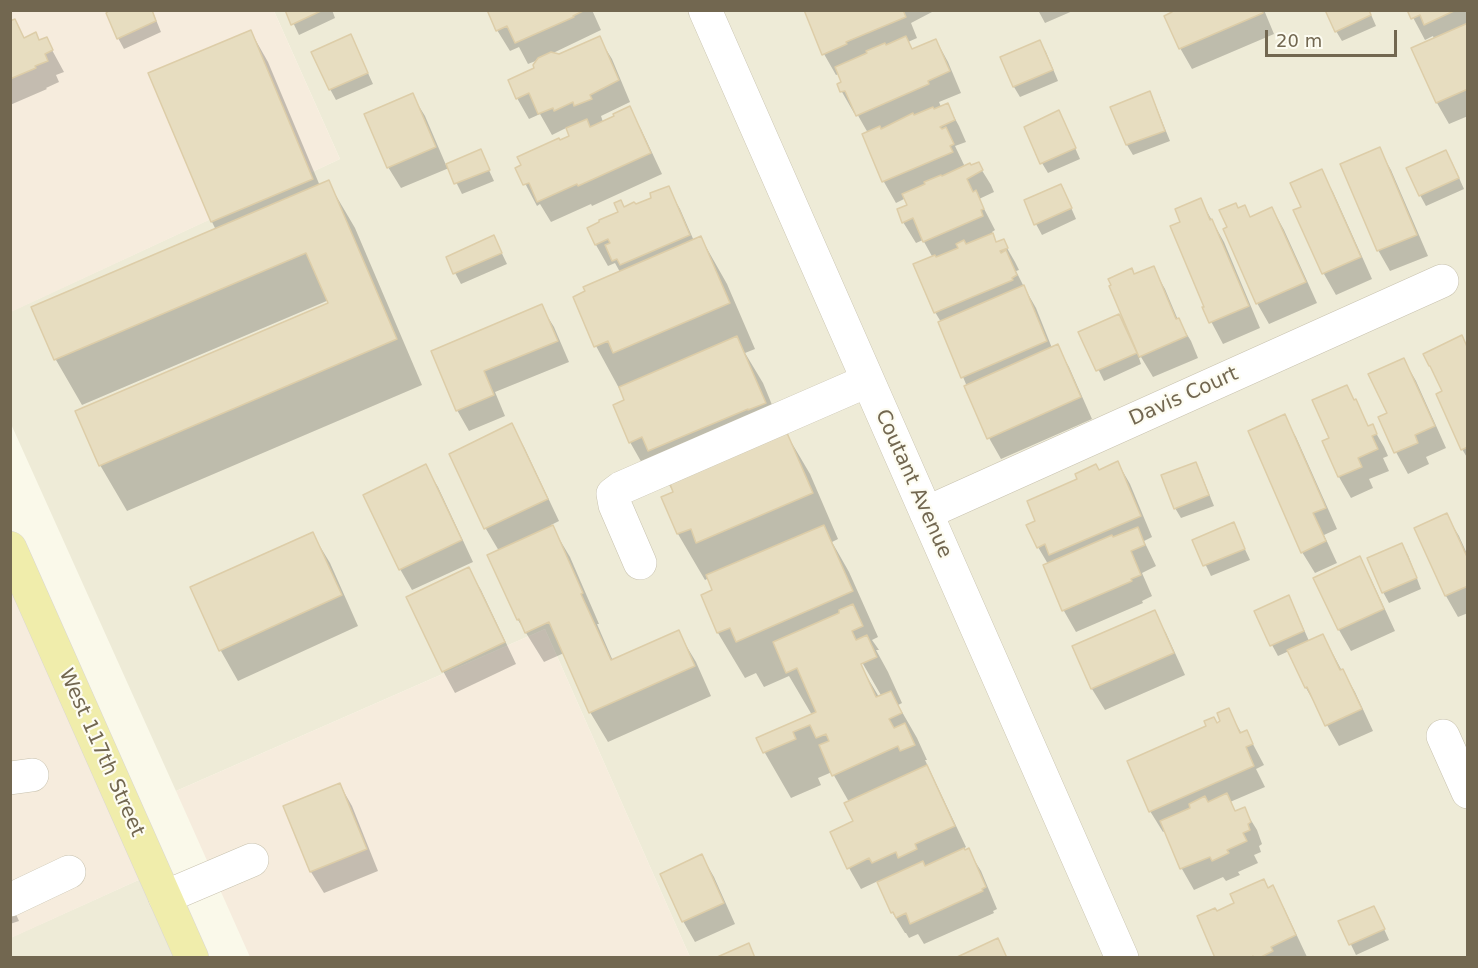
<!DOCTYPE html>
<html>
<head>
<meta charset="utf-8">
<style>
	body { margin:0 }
	#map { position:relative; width:1478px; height:968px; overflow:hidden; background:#faf9ea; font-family:"DejaVu Sans",sans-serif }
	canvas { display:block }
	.frame { position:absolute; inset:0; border:12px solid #726750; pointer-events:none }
	.scale { position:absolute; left:1265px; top:30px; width:132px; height:27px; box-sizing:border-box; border:3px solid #726750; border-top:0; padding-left:8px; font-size:18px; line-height:21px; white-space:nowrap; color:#726750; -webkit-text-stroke:4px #fdfcf1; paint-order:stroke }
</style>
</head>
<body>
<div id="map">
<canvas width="1478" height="968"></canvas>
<div class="frame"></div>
<div class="scale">20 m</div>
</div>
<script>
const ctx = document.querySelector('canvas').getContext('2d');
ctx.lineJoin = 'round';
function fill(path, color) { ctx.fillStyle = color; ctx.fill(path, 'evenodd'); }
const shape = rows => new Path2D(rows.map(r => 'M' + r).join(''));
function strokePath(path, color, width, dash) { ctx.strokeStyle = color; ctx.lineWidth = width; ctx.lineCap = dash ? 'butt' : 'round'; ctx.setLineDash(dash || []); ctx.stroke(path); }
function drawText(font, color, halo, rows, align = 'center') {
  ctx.font = font + ' "DejaVu Sans",sans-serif'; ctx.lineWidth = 4.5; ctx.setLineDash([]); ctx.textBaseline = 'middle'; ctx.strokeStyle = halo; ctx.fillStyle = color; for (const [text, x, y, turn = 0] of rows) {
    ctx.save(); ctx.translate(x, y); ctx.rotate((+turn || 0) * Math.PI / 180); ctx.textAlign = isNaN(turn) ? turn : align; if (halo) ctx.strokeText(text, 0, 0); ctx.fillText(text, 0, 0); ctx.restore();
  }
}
const residential = shape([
	[274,11,1467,11,1467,957,690,957,545,629,176,791,11,424,10,312,340,159],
	[154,873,192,957,11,957,10,938]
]);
const commercial = shape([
	[10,11,274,11,340,159,11,312],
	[10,548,154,873,11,938,10,938],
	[545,629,690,957,250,957,176,791]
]);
const shadow = shape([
	[152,10,161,32,124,49,118,38],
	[287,10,332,10,335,18,299,35],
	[489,10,592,10,601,30,551,54,559,56,599,38,612,59,630,102,601,116,603,122,629,108,641,129,662,174,592,206,591,204,551,222,540,204,537,206,517,168,559,142,571,137,566,128,552,135,540,114,529,119,517,98,536,69,538,60,528,64,519,47,510,51,497,30],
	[805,10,931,10,932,12,911,23,917,38,908,42,912,50,936,40,948,62,961,93,939,102,941,107,947,104,959,126,966,142,955,146,965,167,978,164,991,185,994,192,979,199,995,230,992,232,994,238,997,243,1003,241,1015,262,1019,270,1016,271,1024,287,1036,308,1052,348,1057,346,1069,367,1092,419,1001,459,989,438,940,323,941,322,935,312,933,258,923,240,916,243,903,222,909,206,906,198,896,203,884,182,864,135,868,133,856,112,854,113,842,92,839,85,843,83,839,74,836,75,824,54],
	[1038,10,1075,10,1045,23],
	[1173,10,1264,10,1274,34,1192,69,1180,48],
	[1369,10,1376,26,1342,41,1336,31],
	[1409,10,1468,10,1468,116,1449,124,1437,103,1413,48,1434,39,1433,36,1425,40],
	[15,21,25,39,40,42,46,39,64,72,56,75,59,82,46,88,47,89,10,105,10,23],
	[251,32,268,62,320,186,328,182,355,228,422,385,127,511,100,465,330,304,329,300,82,405,56,360,33,308,216,230,212,222,150,74],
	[351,36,373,84,336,100,330,89],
	[1040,42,1046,52,1058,81,1020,97,1014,87,1002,58],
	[1149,93,1155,104,1170,141,1133,155,1127,145,1112,107],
	[412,95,425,116,446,165,480,151,494,181,462,194,449,168,401,188,388,167],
	[1064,123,1080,159,1048,173,1042,163],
	[1379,149,1391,170,1428,256,1390,271,1378,250],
	[1452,162,1464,189,1426,206,1420,195],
	[1321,171,1333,192,1372,279,1336,295,1324,274,1295,211,1303,208],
	[668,188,680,209,694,241,701,238,727,284,755,349,745,353,763,383,782,429,783,428,810,474,838,539,832,542,849,572,878,637,872,640,879,650,876,650,888,672,902,703,898,705,917,738,927,760,925,760,966,847,963,849,965,852,968,850,981,871,997,909,993,911,994,913,924,944,918,934,909,938,906,933,905,933,892,912,878,881,861,889,849,868,855,822,849,802,832,772,818,778,821,785,791,798,765,753,758,739,812,715,789,676,764,687,756,673,745,678,718,633,702,595,714,590,709,578,705,580,678,534,663,498,674,493,668,483,656,488,630,442,626,401,596,346,620,272,615,263,608,266,596,245,589,229,620,213,624,208,635,206,653,198],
	[859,657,882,697,879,697,856,658],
	[1066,196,1076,219,1042,235,1036,224],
	[1200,199,1224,242,1260,328,1223,344,1204,308,1182,223],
	[1272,208,1284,230,1317,303,1269,324,1257,303,1238,210,1250,218],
	[494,237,507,264,461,284,447,258],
	[1153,268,1165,289,1178,320,1191,341,1198,358,1153,377,1141,357,1139,358,1141,364,1104,381,1080,332,1133,345,1135,343,1135,275],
	[541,306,554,327,569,362,495,392,505,416,469,431,457,410,433,352],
	[1468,349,1468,459,1462,449,1444,392],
	[1404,360,1416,381,1446,448,1426,457,1429,464,1408,474,1396,452,1380,418,1389,414],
	[1347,387,1369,428,1372,426,1384,447,1388,456,1383,458,1389,471,1369,479,1373,488,1351,498,1339,477,1324,442,1331,439],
	[1284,416,1296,437,1337,529,1324,535,1337,563,1315,573,1302,552],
	[512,425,524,447,559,521,551,525,570,557,599,624,597,624,613,661,678,632,696,662,711,696,608,742,590,712,564,653,544,662,518,620,489,555,499,551,486,529,451,455],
	[1118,463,1130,484,1152,537,1144,541,1156,566,1142,573,1152,596,1142,601,1143,603,1076,632,1064,611,1045,565,1048,564,1038,547,1037,521,1099,471],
	[1195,464,1201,474,1214,506,1181,518,1175,508],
	[425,466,438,487,473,562,412,590,400,569],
	[1446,515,1459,536,1468,556,1468,613,1458,617,1446,596,1416,529],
	[1233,524,1250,560,1211,576,1194,541],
	[312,533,330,563,358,626,238,681,221,651,192,588],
	[1402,545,1408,555,1421,589,1389,603,1383,592],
	[1359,558,1371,579,1395,631,1351,651,1339,630,1315,579],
	[468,569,481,590,516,664,455,693,443,671],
	[1294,607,1309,641,1323,635,1342,671,1343,671,1355,692,1373,731,1339,746,1306,688,1289,651,1278,656,1272,645],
	[1154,612,1166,633,1185,675,1105,710,1092,689,1074,647],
	[1228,710,1242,734,1246,731,1264,765,1256,769,1265,787,1230,802,1236,812,1244,809,1257,830,1262,844,1259,846,1261,852,1254,855,1258,863,1238,872,1240,875,1226,881,1223,877,1194,890,1182,869,1165,831,1163,832,1150,811,1217,724,1222,722],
	[340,785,352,806,378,871,324,893,311,872,285,807],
	[702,856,714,877,735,924,695,942,683,921],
	[1272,887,1284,908,1307,957,1217,958,1217,913],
	[10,901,19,921,10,924],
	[1379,918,1389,940,1356,955,1340,922]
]);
const building = shape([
	[110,10,152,10,156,21,117,39,106,13,110,10],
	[285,10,323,10,291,25,285,10],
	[487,10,585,10,573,16,574,17,515,43,507,26,496,31,487,10],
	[804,10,903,10,906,17,846,42,847,44,822,55,804,10],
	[1172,10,1262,10,1263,13,1179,49,1164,16,1172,12,1172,10],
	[1325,10,1369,10,1371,15,1335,32,1325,10],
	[1407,10,1456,10,1424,25,1420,15,1411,19,1407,10],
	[15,19,24,38,36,32,39,40,47,37,53,50,45,54,48,61,35,66,36,68,10,79,10,21,15,19],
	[1468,23,1468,89,1436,103,1411,48,1468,23],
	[251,30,313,179,211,222,148,73,251,30],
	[351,34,368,73,329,90,311,52,351,34],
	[600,36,619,80,590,95,592,99,574,106,573,102,554,111,553,108,538,114,529,93,516,99,508,80,534,68,533,65,538,58,551,52,559,54,600,36],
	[906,36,912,49,936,39,950,71,928,81,929,84,856,116,845,91,840,92,837,84,841,82,835,67,867,53,866,51,885,43,886,45,906,36],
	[1040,40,1053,70,1013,87,1000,57,1040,40],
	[1150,91,1165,131,1126,145,1110,107,1150,91],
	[413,93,436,147,387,168,364,114,413,93],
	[948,103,955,120,940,127,942,129,946,127,954,144,950,146,953,152,882,182,862,134,880,126,881,129,913,113,914,115,933,107,934,109,948,103],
	[630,106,651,153,578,186,577,184,537,202,529,183,523,185,515,168,521,165,517,157,559,138,560,140,569,136,566,128,587,119,590,127,614,116,613,114,630,106],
	[1059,110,1076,148,1040,164,1024,127,1059,110],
	[1380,147,1417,235,1377,251,1340,164,1380,147],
	[481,149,490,170,454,184,446,164,481,149],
	[1446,150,1459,178,1419,196,1406,168,1446,150],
	[979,162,983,170,967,179,973,192,976,190,984,209,981,210,983,216,923,242,913,218,902,223,897,209,907,205,902,194,925,184,924,182,941,175,942,176,970,163,971,165,979,162],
	[1322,169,1361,257,1322,274,1293,210,1301,207,1290,183,1322,169],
	[329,180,397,339,99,466,75,411,328,303,306,253,54,360,31,307,329,180],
	[1061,184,1072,208,1034,225,1024,200,1061,184],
	[669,186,690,235,620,265,617,259,612,261,605,245,610,243,608,239,595,245,587,228,599,222,599,220,618,212,614,203,621,200,624,207,634,202,636,204,651,198,650,193,669,186],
	[1201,198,1210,220,1212,219,1249,306,1209,323,1202,307,1204,307,1170,226,1180,222,1175,209,1201,198],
	[1236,203,1238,208,1245,205,1250,217,1272,207,1306,282,1256,304,1223,229,1227,227,1219,210,1236,203],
	[993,233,996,242,1004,239,1008,248,1000,251,1001,253,1006,250,1017,275,1012,278,1013,280,934,313,913,264,935,255,936,257,958,248,956,244,964,240,966,244,993,233],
	[494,235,502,253,453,274,446,257,494,235],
	[701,236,730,303,613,353,608,341,594,347,573,297,585,291,583,287,701,236],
	[1154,266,1176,319,1179,318,1187,336,1139,357,1109,286,1111,285,1108,279,1132,268,1134,274,1154,266],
	[1024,285,1047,341,961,378,938,322,1024,285],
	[542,304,558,341,484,371,494,395,456,411,431,351,542,304],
	[1119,314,1137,353,1096,371,1078,332,1119,314],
	[1462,335,1468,349,1468,447,1461,450,1436,394,1442,391,1430,366,1429,366,1423,354,1462,335],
	[737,336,766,403,748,410,748,409,648,451,642,437,629,443,613,405,624,400,619,387,737,336],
	[1058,344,1081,397,987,439,964,386,1058,344],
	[1404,358,1435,426,1415,435,1418,443,1394,453,1378,417,1387,413,1368,374,1404,358],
	[1347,385,1354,400,1356,399,1368,426,1373,424,1377,434,1372,436,1378,449,1358,458,1362,467,1338,477,1322,441,1329,438,1312,400,1347,385],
	[1285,414,1326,508,1313,513,1326,541,1301,553,1248,431,1285,414],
	[512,423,548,499,484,529,449,454,512,423],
	[784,426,813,493,696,543,691,529,677,534,661,497,673,492,667,476,784,426],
	[1118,461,1141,516,1049,555,1045,544,1037,548,1026,525,1035,521,1027,501,1077,479,1075,474,1096,464,1099,470,1118,461],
	[1196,462,1209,495,1174,509,1161,475,1196,462],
	[426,464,462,540,399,570,363,495,426,464],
	[1447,513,1468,559,1468,586,1445,596,1414,528,1447,513],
	[1234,522,1245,549,1203,566,1192,540,1234,522],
	[553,525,583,593,581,594,611,660,679,630,695,666,589,713,549,622,525,633,519,619,517,620,487,555,553,525],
	[824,525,853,591,736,642,730,628,717,633,701,595,712,590,706,575,824,525],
	[1138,527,1145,545,1131,551,1141,575,1131,579,1132,581,1062,611,1043,565,1112,535,1113,537,1138,527],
	[313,532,342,595,219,651,190,587,313,532],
	[1402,543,1417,578,1382,593,1367,558,1402,543],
	[1360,556,1384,609,1338,630,1313,578,1360,556],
	[469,567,505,642,442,672,406,597,469,567],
	[1289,595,1304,631,1270,646,1254,611,1289,595],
	[853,604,863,626,852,631,856,640,867,635,877,657,861,664,876,697,891,691,902,713,889,719,894,728,905,723,915,745,900,751,898,746,832,776,819,745,829,741,826,734,816,738,810,725,793,732,796,739,763,753,756,738,816,712,797,668,786,673,773,642,839,613,839,610,853,604],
	[1155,610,1174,653,1091,689,1072,646,1155,610],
	[1323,634,1340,670,1343,669,1362,709,1325,726,1307,687,1305,688,1287,650,1323,634],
	[1229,708,1240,733,1247,730,1253,744,1246,747,1254,766,1149,812,1127,761,1206,726,1204,721,1214,717,1217,723,1220,721,1217,713,1229,708],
	[927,765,955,826,915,844,917,849,898,858,896,852,872,863,869,858,847,869,830,832,853,821,844,803,927,765],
	[340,783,367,849,310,872,283,806,340,783],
	[1227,793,1235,811,1245,807,1251,822,1248,824,1250,830,1243,833,1247,841,1227,850,1229,853,1212,861,1210,857,1180,869,1160,821,1190,808,1189,804,1205,796,1208,802,1227,793],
	[964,848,965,850,969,848,986,887,982,889,983,891,910,924,906,913,896,918,893,912,891,913,877,882,923,861,925,866,964,848],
	[702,854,724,903,682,922,660,874,702,854],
	[1264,879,1268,888,1273,885,1296,935,1271,947,1273,951,1259,958,1254,958,1253,956,1250,958,1215,958,1197,916,1215,908,1217,911,1234,903,1230,894,1264,879],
	[1374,906,1385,929,1349,945,1338,921,1374,906],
	[998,938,1007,958,955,958,998,938],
	[749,943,755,958,715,958,749,943]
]);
const minor = shape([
	[705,10,1122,958],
	[926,513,1442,281],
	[640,563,615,505,613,494,621,488,867,381],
	[1443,736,1468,792],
	[10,778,32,775],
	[165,897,252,860],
	[10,900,69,872]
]);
const major = shape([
	[10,548,192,958]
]);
const streetNames = [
	["Davis Court",1184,397,-24],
	["Coutant Avenue",913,484,66],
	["West 117th Street",101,753,66]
];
fill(residential, '#eeebd7');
fill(commercial, '#f6ecdd');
fill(shadow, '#0003');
fill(building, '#e7ddc0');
strokePath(building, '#ddcda8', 1.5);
strokePath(minor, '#c8c2ae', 34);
strokePath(major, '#dad7d2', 34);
strokePath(minor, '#fff', 33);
strokePath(major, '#f0edab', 33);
drawText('20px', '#726750', '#fdfcf1', streetNames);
</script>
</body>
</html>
